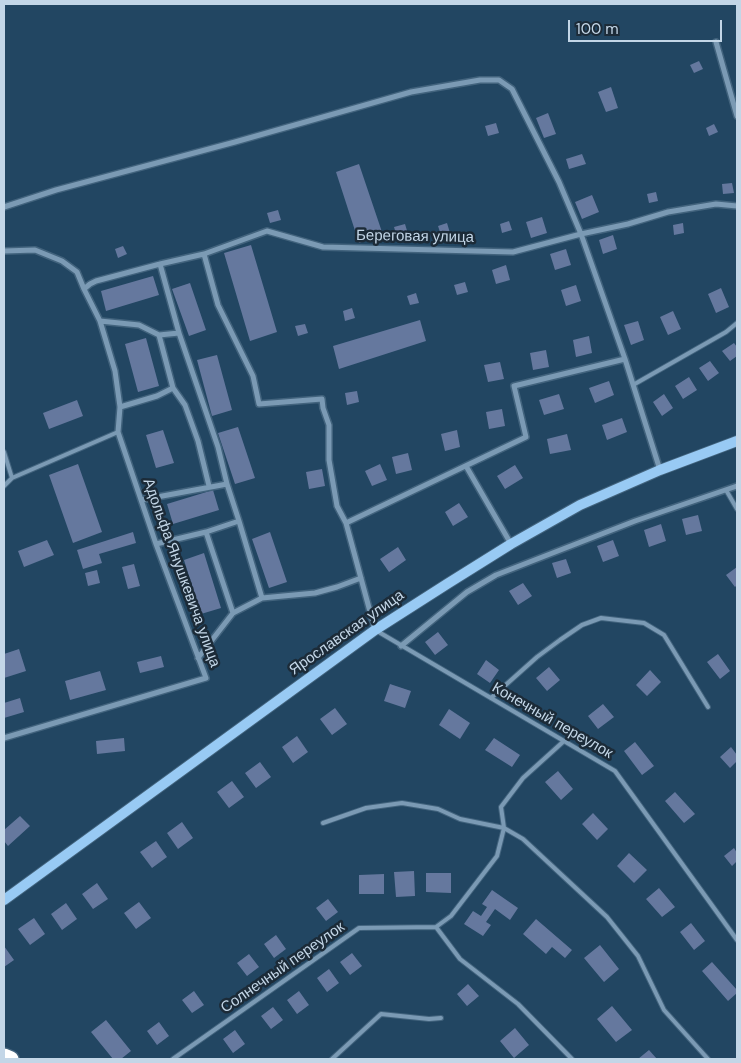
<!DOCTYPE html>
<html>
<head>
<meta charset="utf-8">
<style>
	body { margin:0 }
	#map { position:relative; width:741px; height:1063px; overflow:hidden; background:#224662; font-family:"DM Sans",sans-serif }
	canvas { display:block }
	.frame { position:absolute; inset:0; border:5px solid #c3d6e7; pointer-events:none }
	.scale { position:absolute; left:568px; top:20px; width:154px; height:22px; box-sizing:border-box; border:2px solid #c3d6e7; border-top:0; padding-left:6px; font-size:15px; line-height:18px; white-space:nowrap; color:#c3d6e7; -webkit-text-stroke:4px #1c2b38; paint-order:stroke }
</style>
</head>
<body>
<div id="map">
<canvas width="741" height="1063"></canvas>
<div class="frame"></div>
<div class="scale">100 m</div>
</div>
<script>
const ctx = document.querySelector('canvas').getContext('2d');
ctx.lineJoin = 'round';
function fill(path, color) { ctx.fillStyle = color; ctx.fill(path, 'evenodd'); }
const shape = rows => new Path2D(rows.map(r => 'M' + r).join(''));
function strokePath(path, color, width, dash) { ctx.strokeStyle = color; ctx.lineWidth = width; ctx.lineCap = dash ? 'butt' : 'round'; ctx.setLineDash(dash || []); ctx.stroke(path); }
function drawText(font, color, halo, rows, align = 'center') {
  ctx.font = font + ' "DM Sans",sans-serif'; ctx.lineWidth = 5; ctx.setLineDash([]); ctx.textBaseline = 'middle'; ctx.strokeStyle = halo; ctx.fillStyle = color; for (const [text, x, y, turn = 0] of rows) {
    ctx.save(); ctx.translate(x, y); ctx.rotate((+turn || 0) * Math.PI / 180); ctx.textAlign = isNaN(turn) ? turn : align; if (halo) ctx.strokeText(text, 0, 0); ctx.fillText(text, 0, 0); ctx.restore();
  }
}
const building = shape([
	[699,61,703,69,694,73,690,65],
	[611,87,618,108,606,112,598,92],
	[548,113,556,134,544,138,536,118],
	[496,123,499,133,488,136,485,126],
	[714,124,718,132,709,136,706,128],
	[582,154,586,164,569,169,566,159],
	[359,164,383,235,359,243,336,172],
	[732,183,734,193,723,194,722,184],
	[656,192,658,201,649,203,647,194],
	[592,195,599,212,582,219,575,202],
	[278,210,281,220,270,223,267,213],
	[542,217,547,233,531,238,526,222],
	[509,221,512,230,502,233,500,224],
	[447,223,450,233,441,235,438,226],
	[683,223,684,233,674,235,673,225],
	[405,224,408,234,397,237,394,227],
	[613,235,617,249,603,254,599,240],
	[251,245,277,332,250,341,224,253],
	[123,246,127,254,118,258,115,249],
	[566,249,571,265,555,270,550,254],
	[506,265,510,280,496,284,492,270],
	[153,276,159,295,106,311,101,291],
	[465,282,468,292,457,295,454,285],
	[190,283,206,330,189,336,172,289],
	[576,285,581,301,566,306,561,290],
	[721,288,729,307,716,313,708,294],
	[416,293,419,303,410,305,407,296],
	[352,308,355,318,345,321,343,311],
	[673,311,681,329,668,335,660,317],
	[420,320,426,341,339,369,333,346],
	[638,321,644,340,631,345,624,325],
	[305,324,308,333,298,336,295,326],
	[589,336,592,353,576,357,573,340],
	[146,338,159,386,138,392,125,344],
	[734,343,737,347,737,356,730,361,722,351],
	[546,350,549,367,533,370,530,353],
	[217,355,232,410,212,416,197,360],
	[710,361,719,373,708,381,699,368],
	[500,362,504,379,488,382,484,365],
	[689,377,697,390,683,399,675,386],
	[609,381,614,395,595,403,589,388],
	[357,391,359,402,347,405,345,393],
	[559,394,564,409,544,415,539,400],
	[664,394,673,408,662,416,653,402],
	[77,400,83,416,49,429,43,413],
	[502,409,505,426,489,429,486,412],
	[622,418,627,432,607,440,602,425],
	[238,427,255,478,235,484,218,433],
	[163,430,174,463,156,468,146,435],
	[457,430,460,447,445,451,441,434],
	[567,434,571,450,550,454,547,439],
	[408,453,412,470,396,474,392,457],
	[78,464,102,532,73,543,49,475],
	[380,464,387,480,372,486,365,471],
	[515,465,523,478,505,489,497,476],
	[322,469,325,486,309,489,306,472],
	[213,490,219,510,173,524,167,504],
	[459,503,468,517,453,526,445,512],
	[698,515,702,531,686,535,682,519],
	[661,524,666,541,649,547,644,530],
	[133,532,136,543,99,554,102,563,83,569,77,550],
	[270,532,287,582,269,588,252,539],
	[47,540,54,555,24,567,18,551],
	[613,540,619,556,603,562,597,546],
	[398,547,406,560,389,572,380,559],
	[204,553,221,608,201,614,184,560],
	[566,559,571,573,557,578,552,563],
	[134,564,140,586,128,589,122,567],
	[737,567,737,585,735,587,726,575],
	[97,570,100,583,88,586,85,573],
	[523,583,532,596,518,605,509,591],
	[438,632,448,645,435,655,425,642],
	[19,649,26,671,4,678,4,654],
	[718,654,730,671,720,679,707,662],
	[161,656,164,667,140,673,137,662],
	[486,660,499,670,490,683,477,674],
	[549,667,560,680,547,691,536,678],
	[650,670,661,682,647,696,636,685],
	[100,671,106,690,70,700,65,681],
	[390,684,411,691,405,708,384,701],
	[20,698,24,712,4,718,4,703],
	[603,704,614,717,598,729,588,716],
	[335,708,347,724,332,735,320,719],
	[449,709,470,723,460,739,439,725],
	[297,736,308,752,293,763,282,747],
	[124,738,125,751,97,754,96,741],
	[494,738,520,755,512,767,485,750],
	[635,742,654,766,642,775,624,751],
	[731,747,737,755,737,761,730,768,720,757],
	[260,762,271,777,256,788,245,773],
	[558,771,573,789,561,800,545,782],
	[232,781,244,797,229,808,217,792],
	[675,792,695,814,684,823,665,801],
	[593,813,608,829,597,840,582,824],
	[20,816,30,826,8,846,4,841,4,830],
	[182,822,193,838,178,849,167,833],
	[156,841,167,857,152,868,140,852],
	[734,848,737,853,737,861,732,866,724,856],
	[629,853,647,870,634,883,617,866],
	[414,871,415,896,396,897,394,872],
	[426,873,451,873,451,893,426,892],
	[384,874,384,894,359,894,359,875],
	[97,883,108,899,93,909,82,894],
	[659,888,675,907,662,917,646,899],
	[492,890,518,908,510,920,495,909,486,922,491,925,483,936,464,924,473,911,481,916,487,907,482,904],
	[328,899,338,912,326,921,316,908],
	[139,902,151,918,136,929,124,913],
	[66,903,77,919,62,930,51,914],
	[34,918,45,934,30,945,18,929],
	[536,919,572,950,565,958,552,947,546,954,523,934],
	[691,923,705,941,694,950,680,932],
	[276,935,286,949,274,958,264,944],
	[600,945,619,969,604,982,584,958],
	[4,946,14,960,4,967],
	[352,953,362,966,350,975,340,962],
	[249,954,259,967,247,976,237,963],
	[712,962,737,990,737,993,728,1001,702,971],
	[329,969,339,983,327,992,317,978],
	[468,984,479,996,467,1006,457,994],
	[194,991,204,1005,192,1013,182,1000],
	[299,991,309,1005,297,1014,287,1000],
	[612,1006,632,1030,616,1042,597,1019],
	[273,1007,283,1020,271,1029,261,1016],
	[106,1020,131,1051,121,1059,113,1059,91,1032],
	[159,1022,169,1036,157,1045,147,1031],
	[515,1028,529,1045,514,1058,500,1041],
	[235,1030,245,1044,233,1053,223,1039],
	[649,1050,657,1059,638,1059]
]);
const lane = shape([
	[633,385,726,332,737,323],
	[4,452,12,478,118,432],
	[4,486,12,478],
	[726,490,737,509],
	[377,631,615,771,737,940],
	[491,698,537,657,560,640,582,625,601,618,644,623,664,635,708,707],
	[323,823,366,808,402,803,438,809,460,819,504,828,523,839,607,917,638,956,664,1010,708,1059],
	[436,927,451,916,497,856,504,828,501,807,523,778,564,741],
	[173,1059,359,928,436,927,460,959,518,1004,572,1059],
	[332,1059,381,1014,429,1019,441,1018]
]);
const street = shape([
	[716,42,737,116],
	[4,207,56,190,235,142,411,92,480,80,499,80,512,89,559,182,581,234,625,359,660,470],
	[4,251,35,250,62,261,77,272,84,289],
	[204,254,218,305,253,376,259,404,322,399,323,408,329,425,329,460,337,506,346,523],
	[160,264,179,333],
	[100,321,139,325,159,335,179,333,218,447,227,484,141,500],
	[173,388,185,405,198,441,209,486],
	[120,407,157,396,173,388,159,335],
	[466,466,511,544],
	[206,532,233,613],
	[156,544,206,532,239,521,227,484],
	[262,598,315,593,337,587,361,578],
	[375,630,346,523,526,437,514,386,625,359],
	[401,646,467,592,496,575,635,521,737,486],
	[198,658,233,613,262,598,239,521],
	[4,738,206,678,156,544,118,432,120,407,115,371,100,321,84,289,90,284,96,281,160,264,204,254,267,231,323,247,513,252,581,234,628,224,668,212,716,204,737,206]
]);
const secondary = shape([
	[4,900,375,630,447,584,511,544,580,505,660,470,737,441]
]);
const highway = shape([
	[4,1056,11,1059]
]);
const streetNames = [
	["Береговая улица",415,237,1],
	["Адольфа Янушкевича улица",181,573,70],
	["Ярославская улица",347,633,-35],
	["Конечный переулок",552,721,30],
	["Солнечный переулок",283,968,-35]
];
fill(building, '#65789e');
strokePath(lane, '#42637d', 6);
strokePath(street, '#42637d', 8);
strokePath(secondary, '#42637d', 12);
strokePath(highway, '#42637d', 18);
strokePath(lane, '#7b9ab4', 4);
strokePath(street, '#7b9ab4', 5);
strokePath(secondary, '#98caf4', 10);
strokePath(highway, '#fff', 15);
drawText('15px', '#c3d6e7', '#1c2b38', streetNames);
</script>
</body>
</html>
